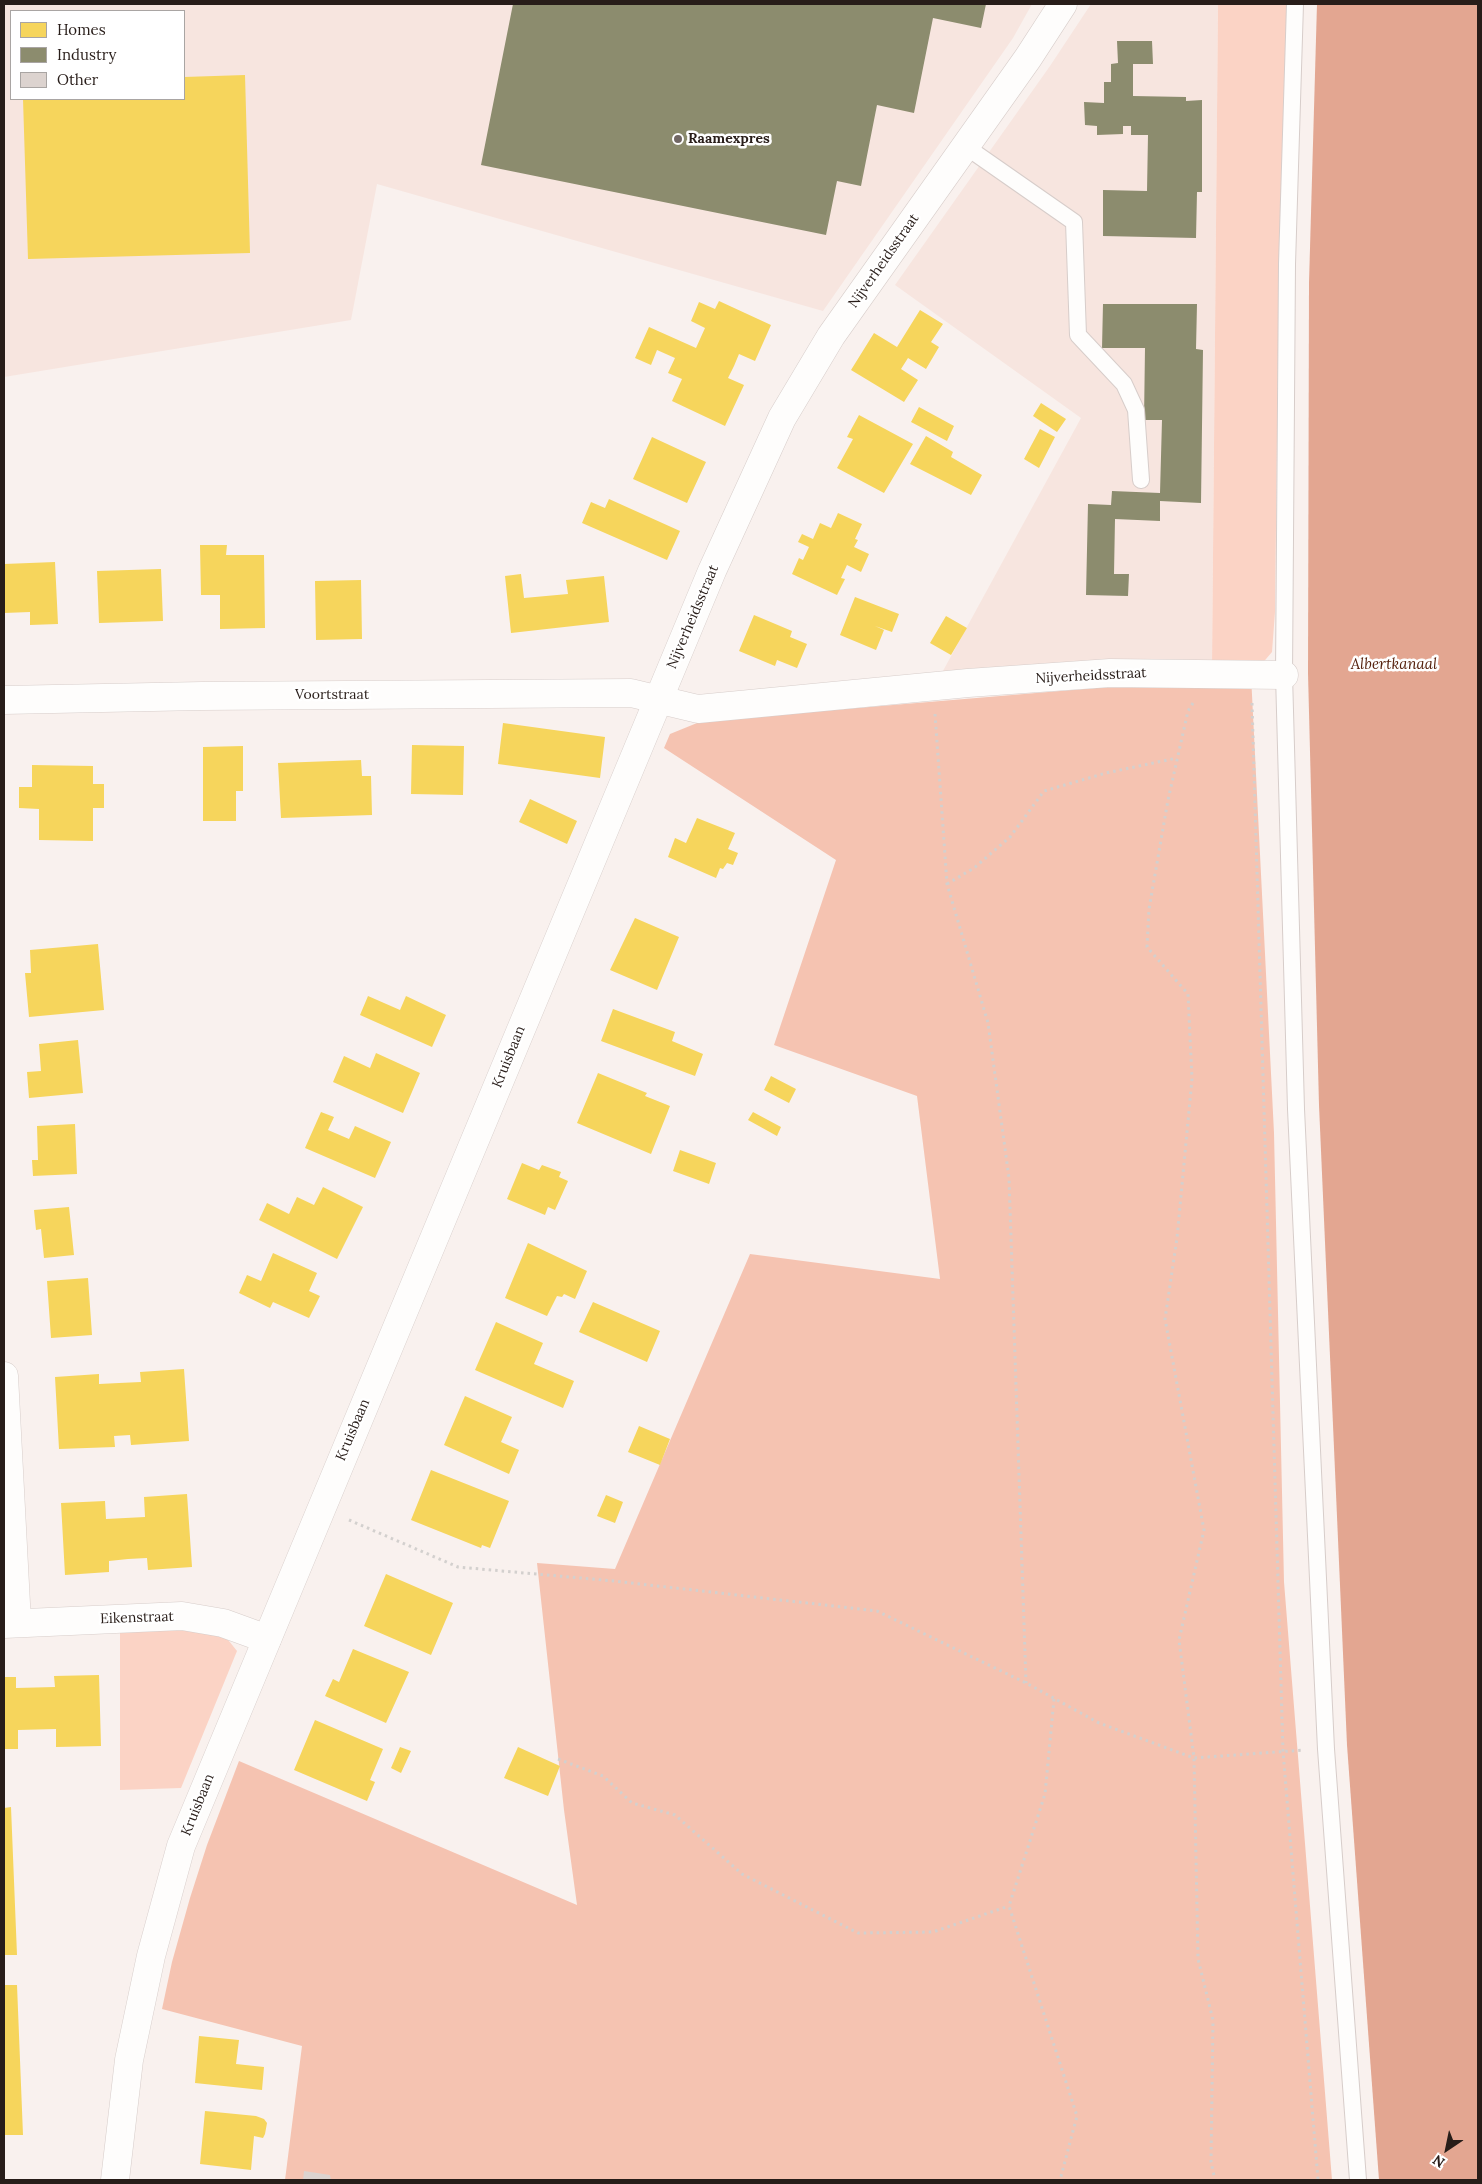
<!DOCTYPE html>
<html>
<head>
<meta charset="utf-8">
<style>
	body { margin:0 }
	#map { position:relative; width:1482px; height:2184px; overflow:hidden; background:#f9f1ee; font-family:Lora,serif }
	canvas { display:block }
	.frame { position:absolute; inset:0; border:5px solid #281d19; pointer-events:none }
	.legend { position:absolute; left:10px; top:10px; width:175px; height:90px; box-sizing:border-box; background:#fff; border:1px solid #a9a5a3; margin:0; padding:6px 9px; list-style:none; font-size:15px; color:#281d19 }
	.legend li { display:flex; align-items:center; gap:10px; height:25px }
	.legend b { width:25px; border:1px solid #a9a5a3 }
	.north { position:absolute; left:1422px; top:2124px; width:50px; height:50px; -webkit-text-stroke:4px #fff; paint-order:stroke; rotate:214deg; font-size:14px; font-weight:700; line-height:20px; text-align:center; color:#281d19 }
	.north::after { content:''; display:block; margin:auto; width:18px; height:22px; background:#281d19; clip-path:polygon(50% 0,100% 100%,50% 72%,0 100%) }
</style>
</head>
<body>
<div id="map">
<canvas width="1482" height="2184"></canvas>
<div class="frame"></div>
<ul class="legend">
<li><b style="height:14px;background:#f6d55c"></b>Homes</li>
<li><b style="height:14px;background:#8c8c6e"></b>Industry</li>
<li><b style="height:14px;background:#dcd3cf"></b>Other</li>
</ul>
<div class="north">N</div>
</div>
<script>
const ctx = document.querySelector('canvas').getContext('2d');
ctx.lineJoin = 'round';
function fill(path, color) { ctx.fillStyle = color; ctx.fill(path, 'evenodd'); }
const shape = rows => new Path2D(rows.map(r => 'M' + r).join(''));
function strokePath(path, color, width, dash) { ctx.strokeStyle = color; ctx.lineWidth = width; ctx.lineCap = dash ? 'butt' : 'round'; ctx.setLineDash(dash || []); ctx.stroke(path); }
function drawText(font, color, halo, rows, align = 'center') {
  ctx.font = font + ' Lora,serif'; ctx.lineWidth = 5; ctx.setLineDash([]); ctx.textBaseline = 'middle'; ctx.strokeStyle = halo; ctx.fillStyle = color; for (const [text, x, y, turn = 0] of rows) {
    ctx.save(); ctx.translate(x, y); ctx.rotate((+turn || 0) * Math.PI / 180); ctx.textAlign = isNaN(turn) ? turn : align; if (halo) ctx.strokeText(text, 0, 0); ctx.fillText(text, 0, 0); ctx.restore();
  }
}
const built = shape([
	[4,4,1032,4,1013,38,823,311,377,184,351,320,4,377],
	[11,11,184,11,184,99,11,99],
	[1091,4,1218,4,1212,664,938,680,1081,418,895,285,1050,66]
]);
const green = shape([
	[1218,4,1287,4,1279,261,1275,612,1272,652,1260,666,1212,664],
	[195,1627,225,1636,237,1651,181,1788,120,1790,120,1630]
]);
const forest = shape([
	[1251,675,1274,1133,1284,1582,1332,2180,285,2180,302,2046,162,2009,172,1962,190,1898,207,1845,239,1761,577,1905,564,1810,537,1563,615,1569,750,1254,940,1279,917,1096,774,1045,836,860,664,748,670,734,702,721]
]);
const water = shape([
	[1317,4,1478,4,1478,2180,1379,2180,1347,1745,1319,1105,1308,673,1309,283]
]);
const homes = shape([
	[245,75,250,253,28,259,23,99,184,99,184,77],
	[719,301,771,325,755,361,739,354,734,366,728,378,744,385,725,426,672,401,682,379,668,373,675,358,657,350,651,365,635,358,649,327,696,348,705,328,691,321,699,302,715,309],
	[920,310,943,324,931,342,939,347,926,369,908,358,901,369,918,380,904,402,851,370,874,333,897,347],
	[1041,403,1066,419,1057,432,1033,416],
	[919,407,954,426,947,441,911,422],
	[859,415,913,444,884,493,837,468,853,439,847,437],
	[1040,429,1055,437,1039,468,1024,459],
	[926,436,953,452,951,457,982,475,971,495,910,464],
	[652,437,706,462,687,503,633,479],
	[609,499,680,531,667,560,582,523,591,502,605,508],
	[838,513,862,524,855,539,858,540,854,547,869,554,861,572,847,565,841,578,845,579,837,595,792,574,799,558,803,560,809,547,798,542,802,534,813,539,820,523,831,528],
	[200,545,227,545,226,555,264,555,265,628,220,629,220,595,201,595],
	[55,562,58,624,30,625,30,612,4,613,4,564],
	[161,569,163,621,99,623,97,571],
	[521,574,524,598,568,594,566,580,604,576,609,622,511,633,505,576],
	[361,580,362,639,316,640,315,581],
	[855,597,899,614,892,632,875,626,884,630,876,650,840,635],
	[754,615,792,631,790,637,807,644,797,668,777,660,775,666,739,651],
	[946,616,967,628,951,655,930,643],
	[503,723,605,737,600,778,498,764],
	[412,745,464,746,463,795,411,794],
	[243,746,243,791,236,791,236,821,203,821,203,747],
	[361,760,362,776,371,776,372,815,281,818,278,763],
	[32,765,93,766,93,784,104,784,104,808,93,808,93,841,39,840,39,809,19,808,19,787,32,787],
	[530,799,577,821,567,844,519,822],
	[697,818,735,833,728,849,738,853,733,865,727,863,723,869,720,868,716,878,668,857,675,838,686,843],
	[635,918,679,937,657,990,610,970],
	[98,944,104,1010,29,1017,25,973,31,973,30,950],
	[368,996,400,1010,406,996,446,1015,432,1047,360,1015],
	[613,1009,675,1032,672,1041,703,1054,695,1076,601,1041],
	[78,1040,83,1093,29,1098,27,1072,41,1071,39,1044],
	[376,1053,420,1073,403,1113,333,1082,344,1056,370,1068],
	[598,1073,647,1093,645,1096,670,1106,651,1154,577,1123],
	[771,1076,796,1089,789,1103,764,1090],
	[321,1112,334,1117,328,1130,349,1139,355,1126,391,1142,375,1178,305,1148],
	[753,1112,781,1127,777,1136,748,1120],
	[75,1124,77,1174,33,1176,32,1160,38,1160,37,1126],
	[680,1150,716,1163,709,1184,673,1171],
	[522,1163,539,1170,542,1165,561,1172,559,1177,568,1181,555,1210,548,1207,545,1215,507,1199],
	[323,1187,363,1207,337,1259,259,1220,267,1203,289,1214,297,1197,314,1205],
	[69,1207,74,1255,44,1258,41,1229,36,1230,34,1210],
	[528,1243,587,1271,575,1299,564,1294,562,1297,557,1296,547,1316,505,1298],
	[273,1253,317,1273,309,1291,320,1296,309,1318,273,1302,270,1308,239,1293,247,1275,261,1281],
	[88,1278,92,1335,51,1338,47,1281],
	[593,1302,660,1331,647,1362,579,1332],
	[496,1322,543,1343,534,1364,574,1381,563,1408,475,1370],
	[184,1369,189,1441,131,1445,130,1435,114,1436,115,1447,59,1449,55,1377,99,1374,99,1384,119,1383,141,1382,140,1372],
	[465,1396,512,1417,501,1442,519,1450,509,1474,444,1445],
	[639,1426,670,1439,660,1465,628,1452],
	[431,1470,509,1501,490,1548,482,1545,481,1548,411,1520],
	[187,1494,192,1567,148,1570,147,1558,128,1559,109,1561,109,1572,65,1575,61,1503,105,1501,106,1519,145,1517,144,1497],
	[606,1495,623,1502,615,1523,597,1516],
	[386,1574,453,1603,431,1655,364,1626],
	[353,1649,409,1672,386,1723,325,1696,333,1679,339,1682],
	[99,1675,101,1746,56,1747,56,1729,18,1730,18,1749,4,1749,4,1677,16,1677,16,1688,55,1687,54,1676],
	[315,1720,383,1749,370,1780,375,1782,367,1801,294,1770],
	[400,1747,411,1751,401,1773,391,1768],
	[518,1747,560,1766,548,1796,504,1778],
	[11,1807,17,1955,4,1955,4,1808],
	[4,1985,17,1985,23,2135,4,2135],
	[199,2036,239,2040,236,2064,264,2067,262,2090,195,2083],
	[205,2111,256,2116,264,2119,267,2123,265,2134,263,2138,254,2136,251,2170,200,2164]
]);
const industry = shape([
	[513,4,986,4,981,28,933,18,914,113,877,105,861,186,837,181,826,235,481,165],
	[1117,41,1152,41,1153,64,1133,64,1133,96,1186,97,1186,101,1202,100,1202,192,1197,192,1196,238,1103,236,1103,190,1147,191,1148,135,1131,135,1131,126,1123,126,1123,134,1097,135,1097,126,1085,125,1084,102,1104,103,1104,82,1111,82,1111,64,1118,63],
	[1103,304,1197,304,1196,349,1203,350,1201,503,1160,501,1160,521,1115,519,1114,574,1129,574,1128,596,1086,595,1088,504,1111,505,1112,491,1160,493,1162,420,1144,420,1145,348,1102,348]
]);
const building = shape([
	[304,2171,330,2175,331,2180,303,2180]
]);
const path = shape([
	[1193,703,1188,711,1168,800,1149,909,1147,947,1188,994,1192,1079,1177,1238,1165,1319,1204,1530,1179,1640,1194,1758,1198,1959,1213,2020,1211,2162,1215,2180],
	[1252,703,1283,1751,1318,2180],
	[935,714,947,884,988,1023,1009,1178,1026,1683],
	[947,884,974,868,1010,837,1044,791,1106,773,1177,758],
	[349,1520,458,1567,614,1581,877,1611,1026,1683,1099,1723,1194,1758,1304,1750],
	[1054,1699,1045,1794,1009,1906,1077,2116,1060,2180],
	[558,1759,603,1776,632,1803,675,1815,742,1874,858,1933,933,1932,1009,1906]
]);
const service = shape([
	[1295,4,1287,264,1284,675,1296,1109,1326,1749,1358,2180],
	[965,146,1074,222,1078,335,1124,384,1136,410,1141,480]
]);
const minor = shape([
	[4,700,202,696,631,693,698,709,968,683,1110,673,1284,675],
	[4,1376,17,1623],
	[4,1624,182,1616,223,1623,267,1639]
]);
const tertiary = shape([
	[115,2180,129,2060,151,1956,181,1846,712,571,782,418,831,336,1028,58,1063,4]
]);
const markers = [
	[678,139,5,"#716764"]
];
const poiNames = [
	["Raamexpres",688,139]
];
const streetNames = [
	["Nijverheidsstraat",884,261,-55],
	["Nijverheidsstraat",693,617,-67],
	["Nijverheidsstraat",1091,676,-3],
	["Voortstraat",332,695],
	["Kruisbaan",509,1057,-68],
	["Kruisbaan",353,1430,-67],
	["Eikenstraat",137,1618,-2],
	["Kruisbaan",198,1805,-68]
];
const waterNames = [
	["Albertkanaal",1394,665]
];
fill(built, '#f7e5df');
fill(green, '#fbd3c5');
fill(forest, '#f5c3b1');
fill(water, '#e3a691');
fill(homes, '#f6d55c');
fill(industry, '#8c8c6e');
fill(building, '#dcd3cf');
strokePath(service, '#d7cdca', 18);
strokePath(minor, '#d7cdca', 29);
strokePath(tertiary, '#d7cdca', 29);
strokePath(path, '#d3d0ce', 3, [2.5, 4]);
strokePath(service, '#fefdfc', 16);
strokePath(minor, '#fefdfc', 28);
strokePath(tertiary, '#fefdfc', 28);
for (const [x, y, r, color] of markers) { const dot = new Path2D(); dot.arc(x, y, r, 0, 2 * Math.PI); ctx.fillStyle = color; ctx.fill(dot); strokePath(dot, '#fff', 2); }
drawText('bold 14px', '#281d19', '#fff', poiNames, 'left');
drawText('14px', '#281d19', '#fff', streetNames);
drawText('italic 15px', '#55200c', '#fff', waterNames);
</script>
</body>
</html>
